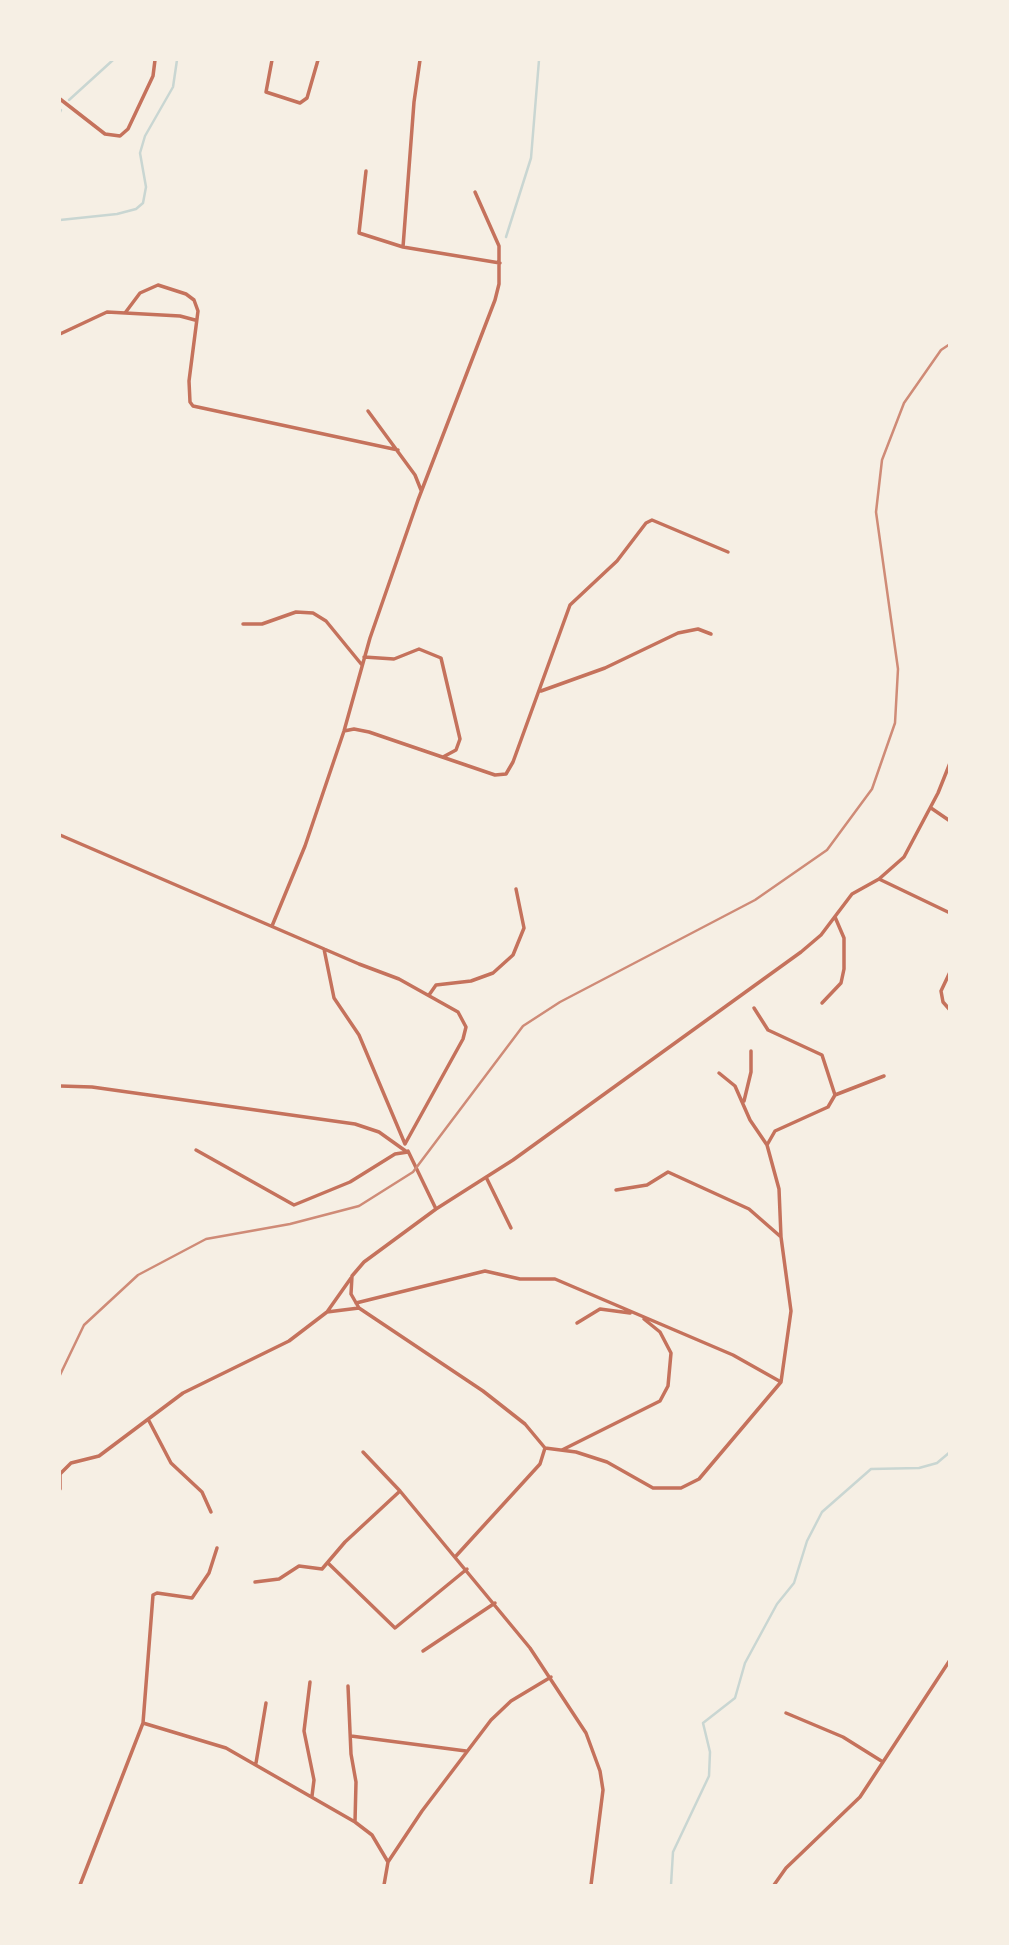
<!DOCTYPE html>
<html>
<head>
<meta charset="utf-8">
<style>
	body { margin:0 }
	#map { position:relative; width:1009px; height:1945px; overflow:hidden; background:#f6efe4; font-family:Montserrat,sans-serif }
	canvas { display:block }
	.frame { position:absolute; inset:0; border:61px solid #f6efe4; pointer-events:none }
</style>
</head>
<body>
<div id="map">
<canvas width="1009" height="1945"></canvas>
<div class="frame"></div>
</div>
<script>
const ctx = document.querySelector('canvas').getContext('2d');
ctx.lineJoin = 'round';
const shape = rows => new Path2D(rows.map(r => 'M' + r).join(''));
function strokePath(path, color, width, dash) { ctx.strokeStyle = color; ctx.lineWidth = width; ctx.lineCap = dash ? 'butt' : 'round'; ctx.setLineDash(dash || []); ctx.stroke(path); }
const stream = shape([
	[69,100,113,60],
	[60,112,61,110],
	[60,220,117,214,136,209,143,203,146,187,140,153,145,136,173,87,177,60],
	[506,237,531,158,539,60],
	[671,1885,673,1852,709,1776,710,1752,703,1723,735,1698,745,1663,777,1604,794,1583,807,1541,822,1512,871,1469,919,1468,937,1463,950,1452]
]);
const minor = shape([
	[272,60,266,92,300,103,307,98,318,60],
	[420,60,414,102,403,247,500,263],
	[60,99,105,134,120,136,128,129,153,76,155,60],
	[366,171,359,233,403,247],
	[125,313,140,293,158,285,186,294,194,300,198,311,189,381,190,402,193,406,398,450],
	[60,334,107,312,180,316,195,320],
	[368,411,415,475,421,490],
	[243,624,262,624,296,612,313,613,326,621,362,665],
	[364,657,394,659,419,649,441,658,460,739,456,750,443,757],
	[541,691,605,668,678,633,698,629,711,634],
	[344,731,354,729,369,732,495,775,506,774,513,762,570,605,617,561,646,523,652,520,728,552],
	[931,808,950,821],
	[60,835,359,964,399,979,458,1012,466,1027,463,1039,405,1144],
	[879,879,950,913],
	[272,926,305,846,344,731,370,638,418,500,495,300,499,284,499,246,475,192],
	[324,949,334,998,359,1035,405,1144],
	[950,972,941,991,943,1002,950,1010],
	[429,995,436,985,471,981,493,973,513,955,524,928,516,889],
	[822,1003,841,983,844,969,844,938,835,917],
	[754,1008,768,1030,822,1055,835,1095],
	[60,1086,92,1087,355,1124,379,1132,407,1152],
	[744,1101,751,1072,751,1051],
	[767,1145,775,1131,828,1107,835,1095,884,1076],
	[196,1150,294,1205,350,1182,395,1154,408,1152],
	[408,1151,436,1209],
	[486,1177,511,1228],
	[616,1190,647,1185,668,1172,749,1209,781,1237],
	[356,1303,485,1271,520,1279,555,1279,733,1355,781,1382],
	[327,1312,359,1308],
	[577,1323,600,1309,630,1313],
	[148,1419,171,1463,202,1492,211,1512],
	[545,1448,576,1452,607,1462,653,1488,681,1488,699,1479,781,1382,791,1311,781,1237,779,1189,767,1145,750,1120,735,1086,719,1073],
	[562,1450,660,1401,668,1386,671,1353,660,1332,644,1319],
	[363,1452,400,1491],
	[60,1489,60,1474,71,1463,99,1456,183,1393,289,1341,327,1312,351,1278],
	[456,1556,540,1464,545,1448,525,1424,483,1391,359,1308,351,1294,352,1276,364,1262,436,1209,513,1160,801,952,821,935,852,894,879,879,904,857,938,793,950,763],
	[328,1563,395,1628,467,1569],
	[255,1582,279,1579,299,1566,322,1569,345,1542,400,1491,530,1648,586,1733,600,1771,603,1790,591,1885],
	[423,1651,495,1603],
	[310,1682,304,1731,314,1780,312,1796],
	[348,1686,351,1754,356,1782,355,1822],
	[786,1713,843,1737,883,1762],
	[143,1723,153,1595,157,1593,192,1598,209,1573,217,1548],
	[351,1736,466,1751],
	[256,1763,266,1703],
	[388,1862,422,1811,491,1720,511,1701,551,1677],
	[80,1885,143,1723,226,1748,355,1822,372,1835,388,1862,384,1885],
	[774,1885,786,1868,860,1797,950,1660]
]);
const rail = shape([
	[60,1375,84,1325,138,1275,206,1239,290,1224,359,1206,413,1172,523,1026,560,1002,755,900,827,850,872,789,895,723,898,669,876,512,882,460,904,403,941,350,950,344]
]);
strokePath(stream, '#c9d6d2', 2.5);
strokePath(minor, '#c5725c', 3.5);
strokePath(rail, '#cf8b77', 2.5);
</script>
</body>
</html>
